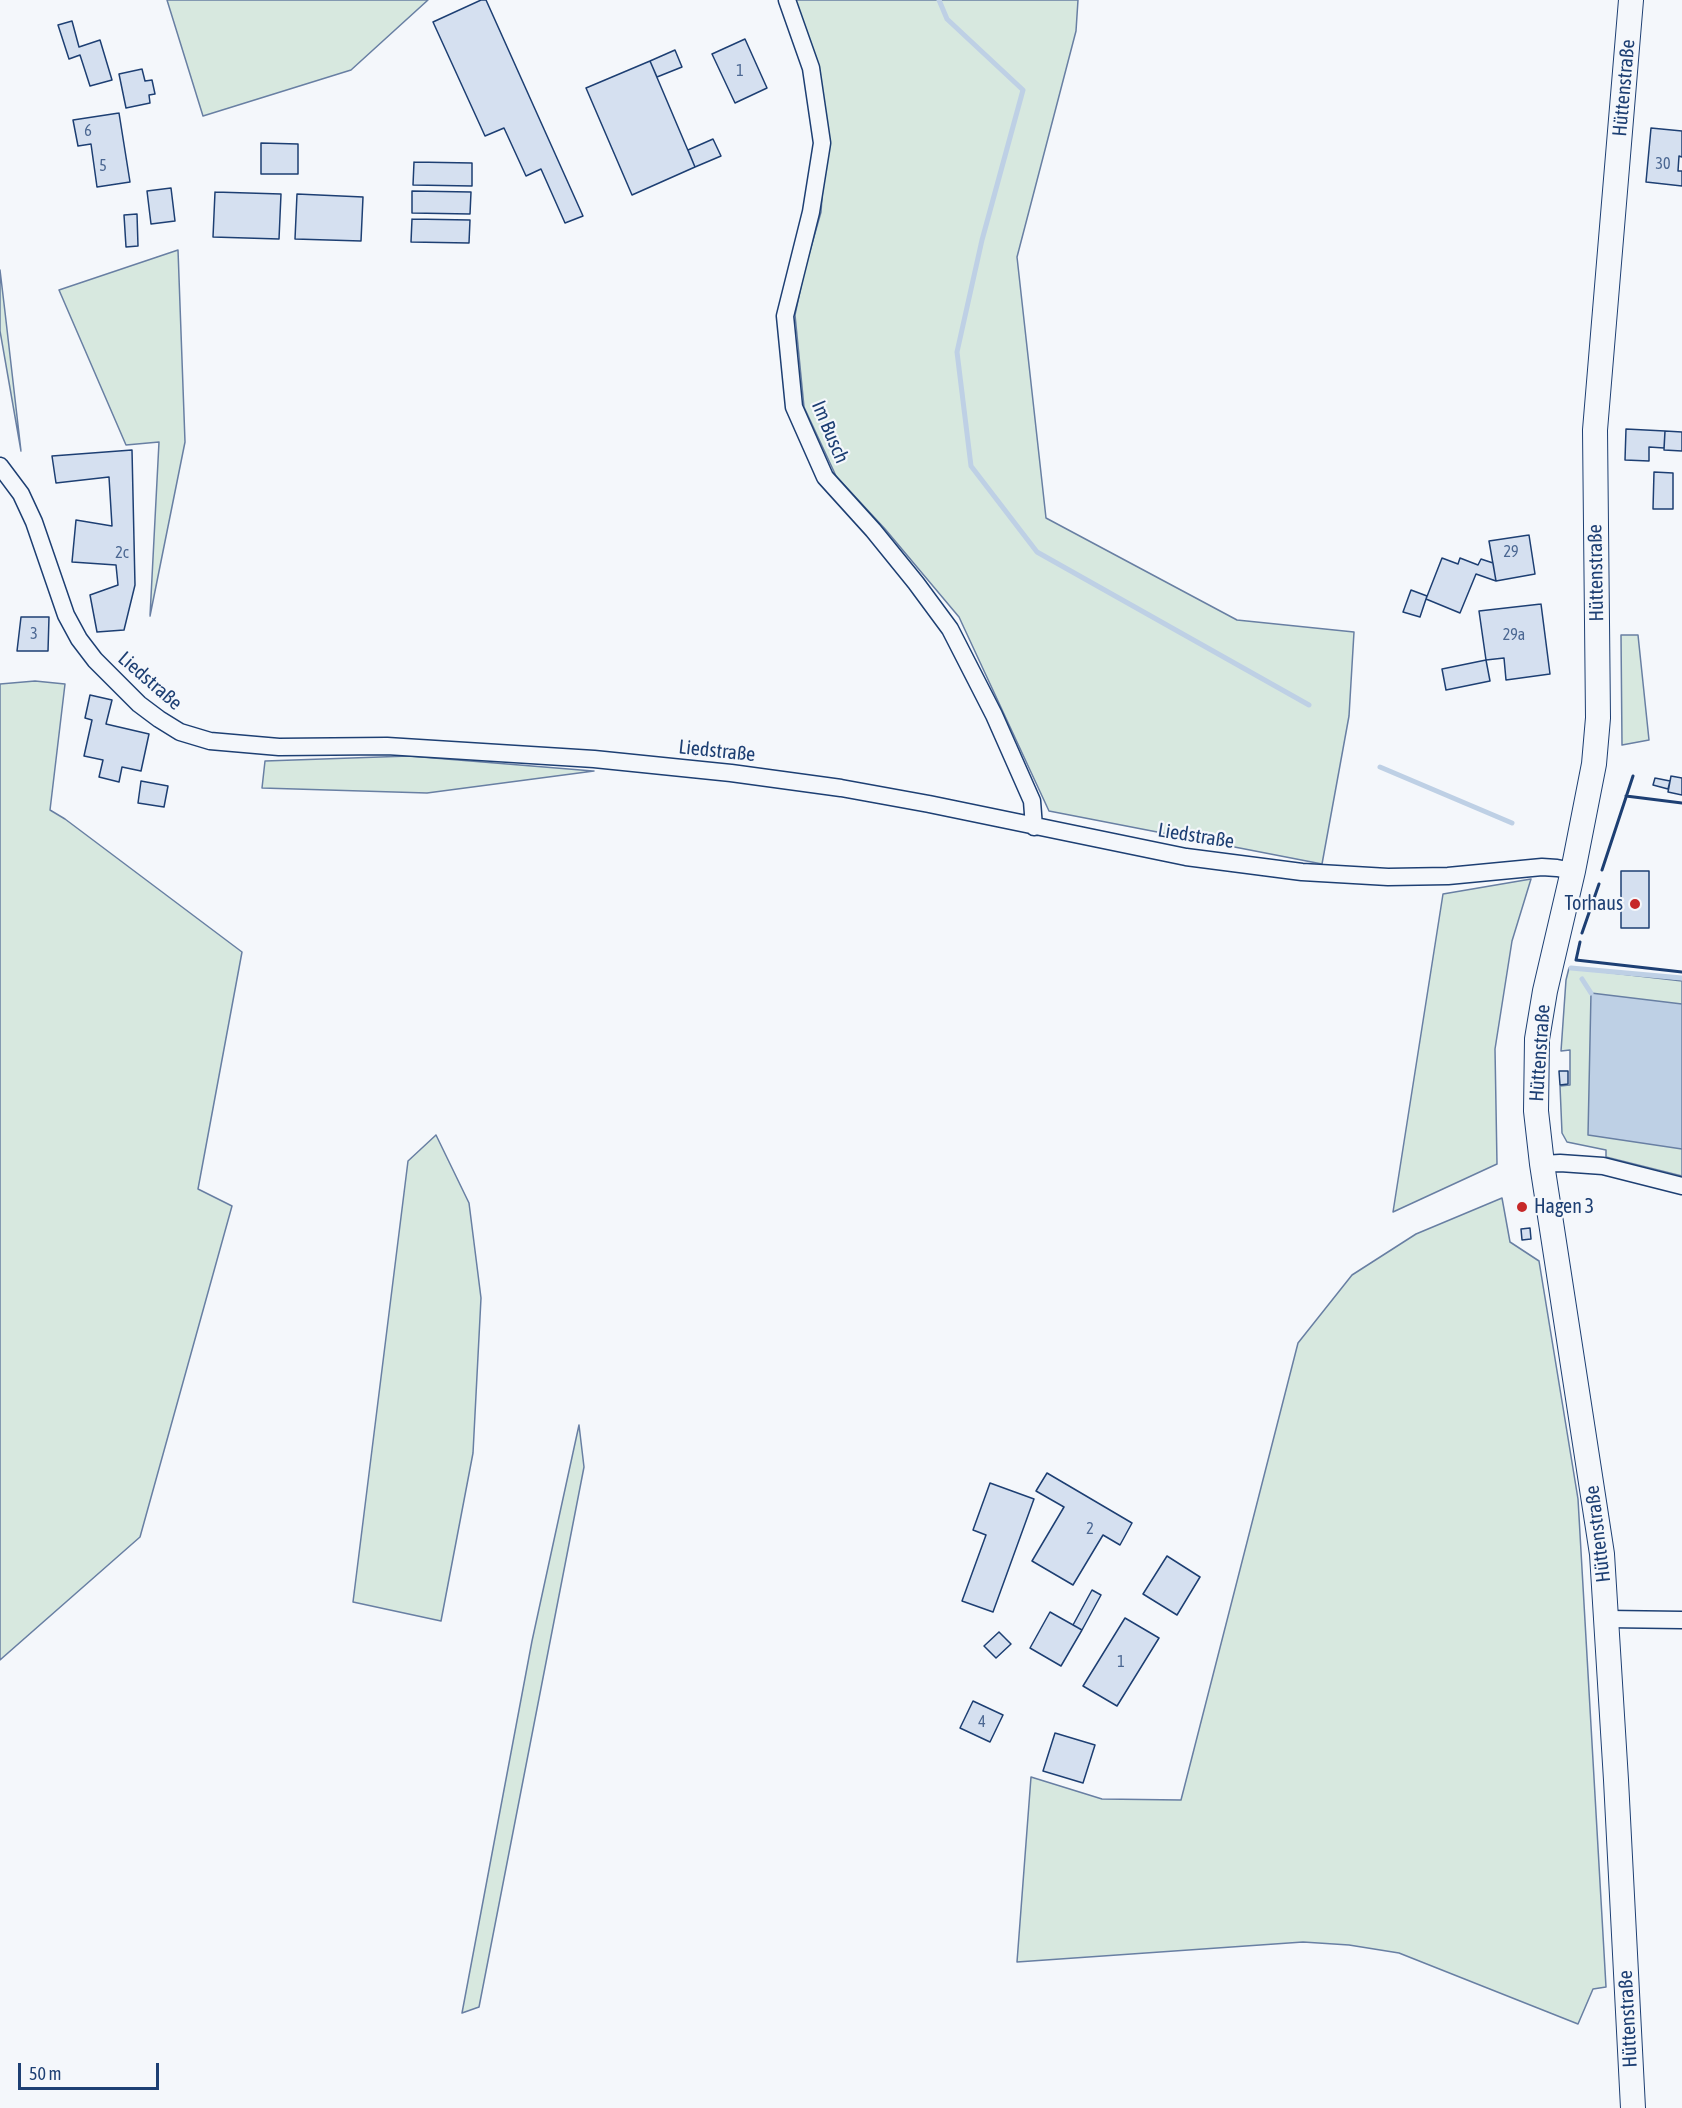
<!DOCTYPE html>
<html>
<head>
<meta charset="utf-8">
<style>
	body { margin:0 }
	#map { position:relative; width:1682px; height:2108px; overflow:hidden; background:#f4f7fb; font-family:"Asap Condensed",sans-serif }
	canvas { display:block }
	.scale { position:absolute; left:18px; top:2063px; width:141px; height:27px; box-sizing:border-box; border:3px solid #1d3f73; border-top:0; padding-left:8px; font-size:18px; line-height:21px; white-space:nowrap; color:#1d3f73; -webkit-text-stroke:4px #f4f7fb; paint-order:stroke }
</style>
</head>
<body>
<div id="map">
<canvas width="1682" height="2108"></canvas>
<div class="scale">50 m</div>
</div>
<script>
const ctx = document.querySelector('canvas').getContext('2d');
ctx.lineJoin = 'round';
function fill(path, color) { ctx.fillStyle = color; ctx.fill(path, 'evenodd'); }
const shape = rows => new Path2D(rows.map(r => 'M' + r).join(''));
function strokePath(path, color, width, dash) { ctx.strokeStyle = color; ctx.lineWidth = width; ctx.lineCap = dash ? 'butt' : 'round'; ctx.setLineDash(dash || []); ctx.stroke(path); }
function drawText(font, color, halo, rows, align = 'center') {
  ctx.font = font + ' "Asap Condensed",sans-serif'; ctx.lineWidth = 4.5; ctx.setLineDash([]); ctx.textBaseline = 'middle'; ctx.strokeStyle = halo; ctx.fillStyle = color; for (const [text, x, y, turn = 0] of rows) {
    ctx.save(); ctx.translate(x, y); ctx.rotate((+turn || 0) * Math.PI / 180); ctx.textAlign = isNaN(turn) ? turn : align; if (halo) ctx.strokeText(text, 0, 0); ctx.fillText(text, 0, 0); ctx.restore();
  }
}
const green = shape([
	[167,0,428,0,351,70,203,116,167,0],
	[792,0,1078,0,1076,31,1017,257,1046,518,1237,620,1354,632,1349,716,1322,864,1049,811,959,617,885,529,836,476,804,407,795,315,804,272,821,212,826,141,792,0],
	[178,250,185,442,150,616,159,442,126,445,59,290,178,250],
	[0,270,5,312,21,451,0,331,0,270],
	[1621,635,1638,635,1649,740,1622,745,1621,635],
	[35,681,65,684,50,810,65,819,242,952,198,1189,232,1206,140,1537,0,1660,0,684,35,681],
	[409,756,593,771,594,771,427,793,262,788,265,761,409,756],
	[1531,879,1512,941,1495,1049,1497,1164,1393,1212,1443,894,1531,879],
	[1569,968,1682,981,1682,1176,1606,1157,1606,1150,1567,1142,1562,1133,1560,1086,1570,1085,1570,1050,1561,1051,1566,980,1569,968],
	[436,1135,469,1203,481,1298,473,1453,441,1621,353,1602,408,1161,436,1135],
	[1502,1198,1510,1242,1539,1261,1578,1499,1606,1987,1593,1989,1578,2024,1399,1953,1349,1945,1303,1942,1017,1962,1031,1777,1102,1799,1181,1800,1298,1343,1352,1275,1416,1234,1502,1198],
	[579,1425,584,1467,479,2007,462,2013,532,1641,579,1425]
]);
const water = shape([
	[1591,993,1682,1004,1682,1149,1588,1135,1591,993]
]);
const stream = shape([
	[939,0,947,19,1023,90,982,240,957,352,971,466,1037,552,1309,705],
	[1380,767,1512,823],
	[1571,968,1682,978],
	[1582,979,1591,993]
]);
const building = shape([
	[481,0,486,0,583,216,565,223,541,169,526,176,504,128,485,136,433,22,481,0],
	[72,21,79,47,100,40,112,80,90,86,80,55,69,59,58,25,72,21],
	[745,39,767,88,735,103,712,54,745,39],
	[675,50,682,67,657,77,650,61,675,50],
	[650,61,695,167,632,195,586,88,650,61],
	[142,69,145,81,152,80,155,94,149,95,150,103,126,108,119,74,142,69],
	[119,113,130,182,97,187,91,144,78,146,73,120,119,113],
	[1651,128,1682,131,1682,157,1679,156,1678,171,1682,171,1682,186,1646,182,1651,128],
	[713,139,721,156,695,167,688,150,713,139],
	[261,143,298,144,298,174,261,174,261,143],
	[414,162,472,163,472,186,413,185,414,162],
	[171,188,175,221,151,224,147,191,171,188],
	[412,191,471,192,470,214,412,213,412,191],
	[215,192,281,194,279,239,213,237,215,192],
	[297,194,363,197,361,241,295,239,297,194],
	[137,214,138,246,126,247,124,215,137,214],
	[412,219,470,220,469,243,411,242,412,219],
	[1626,429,1665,431,1664,448,1649,447,1649,461,1625,460,1626,429],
	[1665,431,1682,432,1682,451,1664,450,1665,431],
	[132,450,135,585,124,630,97,632,90,595,118,585,116,565,72,562,76,520,112,526,109,477,56,483,52,456,132,450],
	[1654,472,1673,473,1673,509,1653,509,1654,472],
	[1529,535,1535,574,1496,581,1489,541,1529,535],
	[1442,558,1458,564,1460,558,1478,565,1481,559,1493,563,1496,581,1476,574,1460,613,1426,599,1442,558],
	[1411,590,1427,596,1420,617,1403,612,1411,590],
	[1541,604,1550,674,1506,680,1504,658,1486,660,1479,611,1541,604],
	[21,617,49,617,48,651,17,651,21,617],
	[1486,660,1490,681,1446,690,1442,669,1486,660],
	[90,695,112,700,106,724,149,734,141,771,122,767,119,782,99,777,103,760,84,756,92,720,85,718,90,695],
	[1671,776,1682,778,1682,795,1668,792,1671,776],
	[1655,778,1670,781,1668,789,1653,785,1655,778],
	[141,781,168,786,164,807,138,803,141,781],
	[1621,871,1649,871,1649,928,1621,928,1621,871],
	[1559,1071,1568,1071,1568,1084,1560,1085,1559,1071],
	[1519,1203,1524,1203,1524,1211,1520,1211,1519,1203],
	[1530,1228,1531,1239,1522,1240,1521,1229,1530,1228],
	[1047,1473,1132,1523,1120,1545,1103,1535,1073,1585,1032,1561,1064,1507,1036,1491,1047,1473],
	[990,1483,1034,1499,993,1612,962,1601,986,1535,973,1530,990,1483],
	[1167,1556,1200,1577,1177,1615,1143,1594,1167,1556],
	[1092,1590,1101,1595,1082,1630,1073,1625,1092,1590],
	[1050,1612,1082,1630,1061,1666,1030,1648,1050,1612],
	[1125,1618,1159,1638,1117,1706,1083,1686,1125,1618],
	[999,1632,1011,1644,996,1658,984,1646,999,1632],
	[973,1701,1003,1715,990,1742,960,1728,973,1701],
	[1055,1733,1095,1745,1083,1783,1043,1771,1055,1733]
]);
const street = shape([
	[787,0,811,68,822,143,811,212,785,316,794,407,825,477,873,530,916,583,950,629,994,715,1032,801,1034,827],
	[0,466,21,494,34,522,66,615,79,639,95,660,139,704,159,719,180,732,210,741,279,747,387,746,594,759,731,773,841,788,929,804,1186,857,1302,872,1388,877,1448,876,1542,867,1557,868,1573,871],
	[1542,1164,1560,1163,1603,1166,1682,1186],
	[1607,1619,1682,1620]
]);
const secondary = shape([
	[1631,0,1595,430,1598,718,1594,764,1573,871,1545,991,1537,1039,1536,1111,1542,1164,1602,1554,1616,1780,1633,2108]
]);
const wall = shape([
	[1626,796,1682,803],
	[1602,870,1633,776],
	[1582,933,1599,884],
	[1580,942,1576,960,1682,972]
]);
const markers = [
	[1635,904,6,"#c62828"],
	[1522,1207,6,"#c62828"]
];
const numberNames = [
	["1",740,71],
	["6",88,131],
	["30",1663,164],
	["5",103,166],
	["29",1511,552],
	["2c",122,553],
	["3",34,634],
	["29a",1514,635],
	["2",1090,1529],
	["1",1121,1662],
	["4",982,1722]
];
const streetNames = [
	["Hüttenstraße",1624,88,-85],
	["Im Busch",830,432,67],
	["Hüttenstraße",1596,573,-91],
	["Liedstraße",150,681,41],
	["Liedstraße",717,751,6],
	["Liedstraße",1196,836,9],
	["Hüttenstraße",1540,1053,-86],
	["Hüttenstraße",1598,1534,-97],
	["Hüttenstraße",1628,2019,-93]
];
const poiNames = [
	["Torhaus",1623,904],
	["Hagen 3",1534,1207,"left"]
];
fill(green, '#d7e8df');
strokePath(green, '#687fa3', 1.5);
fill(water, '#bed0e5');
strokePath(water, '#687fa3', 1.5);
strokePath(stream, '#bed0e5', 5);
fill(building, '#d5e0f0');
strokePath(building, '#1d3f73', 1.5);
strokePath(street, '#1d3f73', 19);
strokePath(secondary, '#1d3f73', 26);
strokePath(street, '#f4f7fb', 16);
strokePath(secondary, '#f4f7fb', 24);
strokePath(wall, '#1d3f73', 3);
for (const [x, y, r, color] of markers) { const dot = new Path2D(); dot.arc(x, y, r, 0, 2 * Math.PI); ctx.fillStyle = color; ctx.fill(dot); strokePath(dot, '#f4f7fb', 2); }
drawText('16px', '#4b6792', null, numberNames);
drawText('20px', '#1d3f73', '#f4f7fb', streetNames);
drawText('20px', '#1d3f73', '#f4f7fb', poiNames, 'right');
</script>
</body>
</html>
